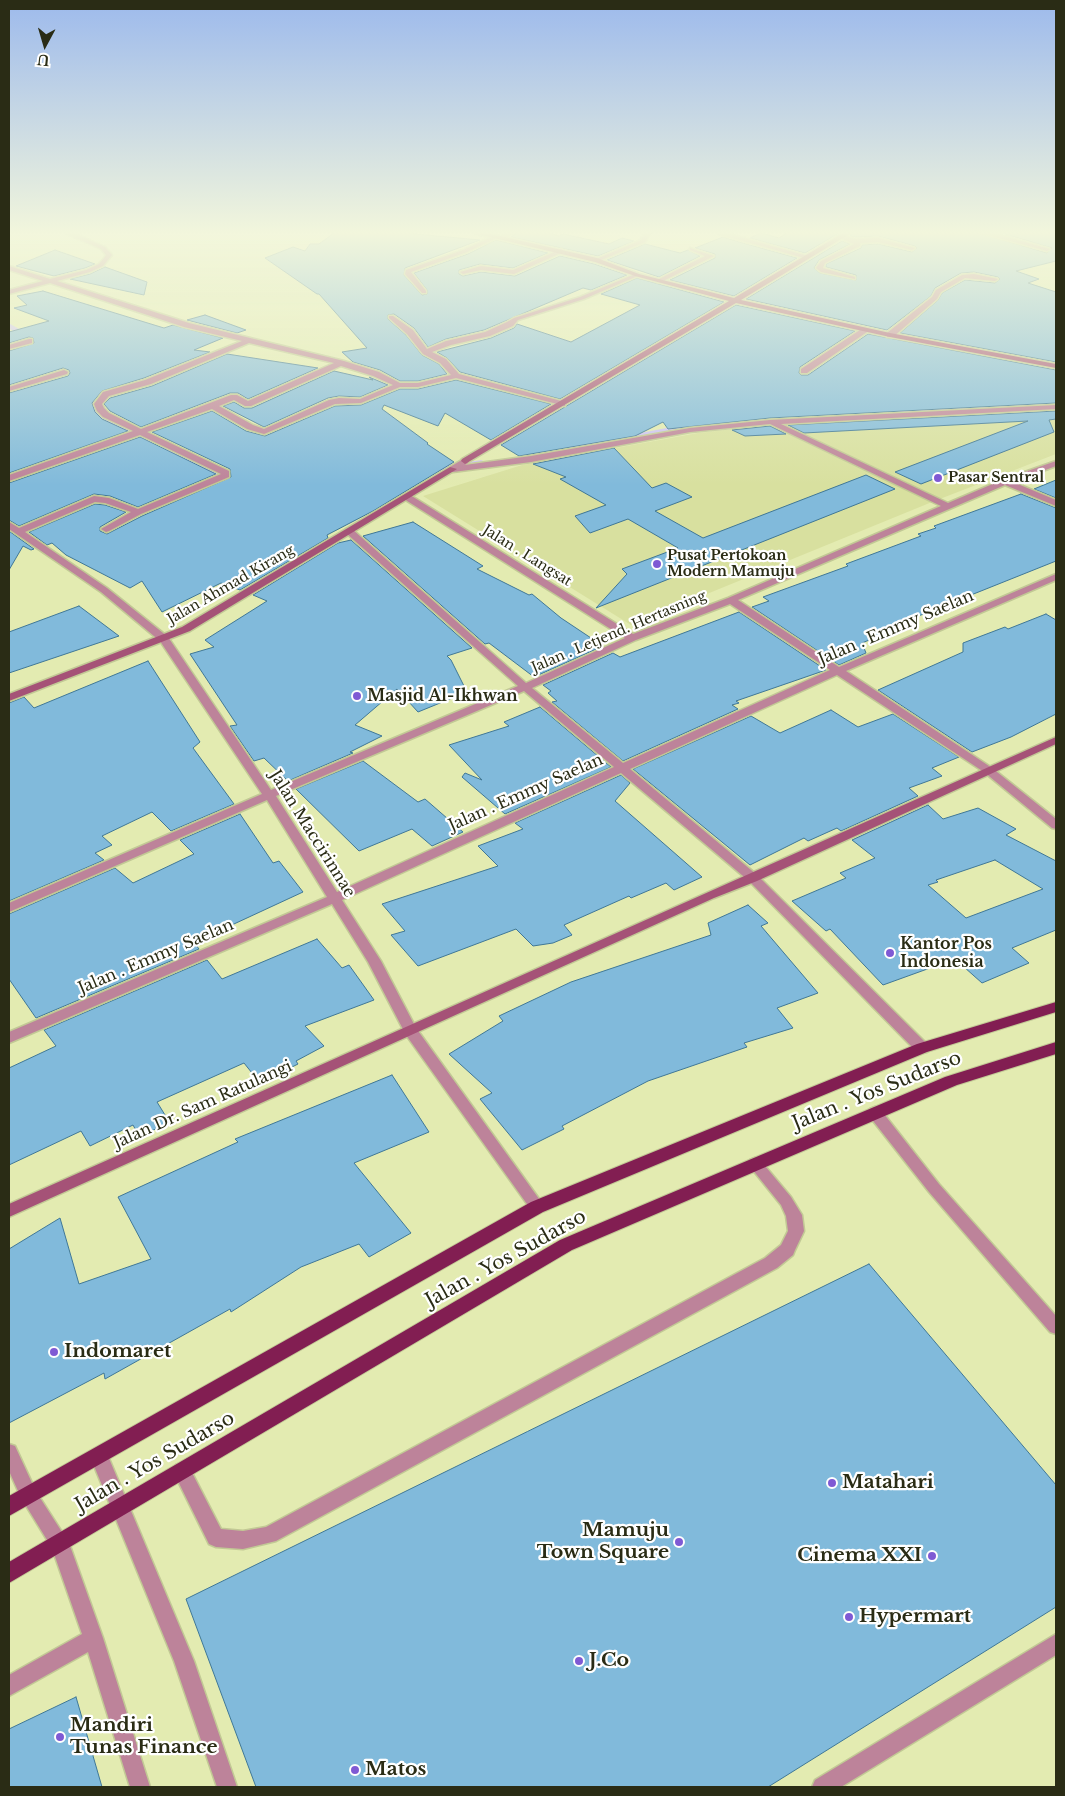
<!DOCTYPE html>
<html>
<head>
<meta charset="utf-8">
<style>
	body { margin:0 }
	#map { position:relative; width:1065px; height:1796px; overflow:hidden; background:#e3ebb1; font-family:"Libre Baskerville",serif }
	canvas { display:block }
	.frame { position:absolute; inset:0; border:10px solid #2a2c15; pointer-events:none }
	.north { position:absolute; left:20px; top:20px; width:50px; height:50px; -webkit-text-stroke:4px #fff; paint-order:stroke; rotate:186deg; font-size:14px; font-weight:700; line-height:20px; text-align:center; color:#2a2c15 }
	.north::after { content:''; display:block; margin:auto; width:18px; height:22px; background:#2a2c15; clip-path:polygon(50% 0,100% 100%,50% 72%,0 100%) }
</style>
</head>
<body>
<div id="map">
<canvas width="1065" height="1796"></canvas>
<div class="frame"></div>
<div class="north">U</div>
</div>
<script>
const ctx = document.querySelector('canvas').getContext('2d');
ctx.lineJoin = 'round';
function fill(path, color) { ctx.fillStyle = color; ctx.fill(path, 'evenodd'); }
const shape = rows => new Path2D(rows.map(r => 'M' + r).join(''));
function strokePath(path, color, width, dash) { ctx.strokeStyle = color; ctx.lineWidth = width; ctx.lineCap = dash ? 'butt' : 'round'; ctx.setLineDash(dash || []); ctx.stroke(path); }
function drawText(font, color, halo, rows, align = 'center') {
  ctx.font = font + ' "Libre Baskerville",serif'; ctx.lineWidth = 4.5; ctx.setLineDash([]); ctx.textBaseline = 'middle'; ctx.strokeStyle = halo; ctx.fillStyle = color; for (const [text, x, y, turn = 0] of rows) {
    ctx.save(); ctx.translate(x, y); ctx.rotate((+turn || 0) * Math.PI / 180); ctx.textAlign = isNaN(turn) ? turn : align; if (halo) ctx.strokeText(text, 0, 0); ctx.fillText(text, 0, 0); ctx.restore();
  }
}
const built = shape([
	[1056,413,1056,454,932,502,631,625,423,496,522,465,698,433,770,425]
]);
const streamFar1 = shape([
	[9,326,42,344],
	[91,402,92,409,104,416],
	[901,413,1056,406]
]);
const stream = shape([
	[102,415,149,442],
	[164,449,226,478],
	[571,449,671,430,733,424],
	[435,466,444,468,481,463]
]);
const building = shape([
	[334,233,404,233,480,240,405,268,404,275,422,295,427,294,427,290,414,273,468,254,496,240,548,253,513,268,480,264,459,270,459,274,463,276,481,272,515,276,560,256,594,264,627,275,591,290,583,288,484,330,446,339,428,347,414,328,394,314,388,315,388,319,406,335,422,355,439,364,447,374,418,381,400,381,380,370,353,362,342,352,367,348,319,294,317,294,265,258,293,247,305,251,310,244,319,244,334,233],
	[517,233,549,233,559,236,563,234,609,244,622,238,634,241,598,256,511,237,517,233],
	[761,233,779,238,787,233,839,233,805,253,750,238,761,233],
	[853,233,979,233,1047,253,1052,248,1002,233,1056,233,1056,261,1016,271,1039,279,1028,283,1056,292,1056,362,900,333,938,300,942,293,965,280,995,283,1000,279,998,277,974,272,961,273,935,288,931,296,887,330,746,299,842,241,850,244,819,260,814,268,820,273,856,280,856,275,826,267,826,264,861,248,862,245,878,244,912,252,917,248,915,246,878,236,855,237,850,236,853,233],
	[723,237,739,242,797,258,734,296,670,280,715,258,715,254,695,248,723,237],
	[645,244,680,253,688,250,700,256,659,277,607,260,645,244],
	[55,250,95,264,85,268,54,276,16,266,55,250],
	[105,267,147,282,144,295,70,279,90,274,105,267],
	[637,278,724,302,560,399,460,372,447,358,437,352,491,338,514,328,517,324,571,342,640,305,601,294,637,278],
	[43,291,164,328,173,325,223,338,194,350,210,352,144,378,102,391,92,403,95,412,102,419,128,431,9,473,9,393,68,376,70,373,69,370,63,368,9,385,9,351,34,343,33,338,29,337,9,343,9,332,49,321,14,308,27,305,17,296,43,291],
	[736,305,855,331,800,367,799,373,801,375,808,375,868,334,1056,370,1056,403,770,418,668,429,663,422,635,436,519,456,501,445,736,305],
	[205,315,246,330,237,333,187,320,205,315],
	[227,354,318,368,248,399,238,393,230,393,141,427,110,411,104,404,110,398,152,386,227,354],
	[334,371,373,380,369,377,388,385,360,397,339,396,328,398,264,427,223,406,234,402,244,408,252,408,334,371],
	[456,380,551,404,491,440,445,413,438,426,384,405,382,409,428,443,427,444,454,462,373,511,327,535,328,538,240,590,221,583,162,612,142,581,130,588,66,555,52,543,47,545,29,532,95,504,105,505,126,512,100,527,100,531,107,534,142,516,231,477,230,469,152,432,212,411,246,431,265,436,335,406,361,405,400,389,418,389,456,380],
	[1056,411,1056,419,1049,420,1054,432,921,484,895,472,1028,421,804,433,788,425,1056,411],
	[770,426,786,434,745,436,732,430,770,426],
	[140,437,216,474,138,507,110,496,94,494,19,526,9,520,9,483,140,437],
	[614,448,652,488,666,483,692,497,655,511,703,538,866,475,895,489,596,608,627,574,622,569,678,548,628,519,590,533,575,516,606,505,560,479,566,477,533,464,614,448],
	[1056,480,1056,498,1034,489,1056,480],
	[1021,494,1056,508,1056,561,916,617,919,619,862,643,866,653,839,665,752,607,769,601,763,597,848,566,846,564,921,536,918,534,936,528,934,526,1021,494],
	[413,522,483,566,477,569,529,595,532,594,561,618,603,646,534,677,489,643,485,644,363,536,413,522],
	[9,531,34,549,31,550,23,546,9,570,9,531],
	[351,540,472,648,447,656,451,660,467,692,418,712,397,689,355,725,382,736,350,752,353,753,288,781,264,758,254,761,230,726,237,725,190,654,214,647,205,640,267,601,253,595,338,543,351,540],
	[79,606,119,636,9,673,9,632,79,606],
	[739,612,826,670,736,701,739,703,732,705,738,709,623,761,552,702,557,701,548,693,551,691,543,685,613,653,620,657,739,612],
	[1046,614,1056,620,1056,714,1011,737,972,752,878,690,963,652,963,643,1005,627,1008,629,1046,614],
	[148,661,200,742,193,748,234,804,171,831,152,812,102,836,112,845,95,853,104,860,9,901,9,703,24,697,34,708,148,661],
	[540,707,611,767,505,814,462,777,465,773,482,780,449,745,509,726,504,722,540,707],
	[831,710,858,727,893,714,959,757,932,768,942,776,909,788,918,796,841,831,837,828,808,841,804,838,750,865,633,769,751,716,780,733,831,710],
	[363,761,418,802,425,799,463,832,432,846,412,829,359,851,296,789,363,761],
	[621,775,630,783,615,801,702,877,674,890,666,883,631,898,629,896,564,925,572,935,553,943,533,946,516,929,418,966,391,935,405,931,382,904,498,866,478,846,523,829,515,823,621,775],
	[928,805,943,819,978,808,1016,829,1006,835,1056,861,1056,930,1012,948,1029,963,982,983,955,959,883,985,830,929,826,931,792,901,846,878,840,873,875,858,852,840,928,805],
	[995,860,1043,889,966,918,928,885,938,882,936,880,995,860],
	[240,814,273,863,279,861,303,892,221,930,224,934,196,945,199,949,36,1018,9,979,9,914,115,868,133,883,194,854,180,840,240,814],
	[748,905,768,923,761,926,818,993,777,1008,793,1028,744,1043,747,1047,648,1081,562,1126,564,1129,522,1150,480,1099,492,1093,449,1054,503,1021,499,1016,571,982,711,935,708,923,748,905],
	[317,939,342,968,349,965,374,1000,305,1026,324,1046,296,1061,298,1064,260,1083,244,1063,157,1102,170,1123,139,1136,133,1125,90,1146,81,1131,9,1165,9,1068,56,1046,44,1030,207,960,222,979,317,939],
	[392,1075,429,1132,354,1163,411,1233,369,1257,359,1244,301,1267,231,1312,230,1309,105,1379,104,1373,9,1423,9,1249,60,1218,79,1284,151,1259,118,1197,238,1142,235,1139,392,1075],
	[869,1264,1056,1485,1056,1607,768,1787,256,1787,186,1599,869,1264],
	[76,1697,102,1787,9,1787,9,1729,76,1697]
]);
const service = shape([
	[842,235,855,239,878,238,915,248,912,250,878,242,860,243,860,246,825,263,823,268,855,277,855,279,821,272,816,268,821,261,854,244,840,238,839,237,842,235],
	[863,328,870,330,807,373,801,373,801,369,863,328],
	[875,1107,880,1109,939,1184,1056,1316,1056,1334,1050,1332,929,1192,870,1117,868,1113,870,1109,875,1107],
	[755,1158,760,1160,791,1197,802,1215,804,1231,795,1250,793,1255,777,1268,276,1541,243,1549,216,1547,209,1544,173,1471,176,1465,182,1463,188,1465,221,1529,243,1531,266,1527,765,1258,781,1245,788,1231,786,1216,781,1205,748,1164,750,1160,755,1158],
	[99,1448,105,1450,108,1456,194,1661,237,1787,217,1787,174,1661,90,1456,93,1450,99,1448],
	[29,1487,35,1490,69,1543,103,1638,150,1787,130,1787,88,1652,9,1696,9,1675,82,1634,52,1548,20,1496,23,1490,29,1487],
	[1056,1634,1056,1655,841,1787,812,1787,815,1780,1056,1634]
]);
const minor = shape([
	[65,233,74,233,105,247,112,255,103,266,90,272,57,281,189,323,344,361,379,372,400,383,418,383,451,375,440,363,423,354,407,334,389,318,389,316,393,316,413,330,427,349,446,341,485,332,507,322,514,318,580,297,635,274,640,275,584,299,518,320,513,326,490,336,451,345,432,352,446,359,459,374,565,402,565,406,456,378,418,387,400,387,361,403,335,404,264,434,247,429,212,409,147,432,229,471,229,477,141,514,109,531,106,532,101,529,131,512,105,503,95,502,25,532,107,588,168,637,271,790,518,686,346,533,346,529,352,529,526,683,625,638,404,499,404,495,410,495,633,634,728,598,941,506,770,424,690,432,531,462,453,472,450,471,450,467,531,456,690,428,770,420,1056,405,1056,409,781,424,948,503,1002,480,1056,461,1056,466,1013,482,1056,500,1056,506,1005,485,738,600,839,667,1056,574,1056,580,846,671,992,768,1056,819,1056,829,1052,828,984,772,837,675,630,769,757,875,927,1044,929,1048,927,1052,917,1052,749,881,621,773,342,900,381,961,416,1028,542,1203,545,1207,542,1211,537,1213,532,1211,406,1035,368,962,332,904,9,1043,9,1032,327,897,267,800,9,912,9,903,262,794,160,641,101,592,9,529,9,522,19,528,94,496,109,498,138,509,221,474,140,435,9,481,9,475,133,431,103,417,97,411,94,404,103,392,145,380,242,341,184,327,50,283,9,294,9,290,43,281,9,270,9,266,50,279,86,270,99,264,104,258,106,255,101,249,65,233],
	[249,343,334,363,248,401,237,395,231,395,141,429,109,413,104,408,102,404,109,396,151,384,249,343],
	[341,366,373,376,393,385,360,399,339,398,329,400,264,429,253,425,219,406,234,400,245,406,251,406,341,366],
	[730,604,830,670,623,763,532,688,636,640,730,604],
	[524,691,614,767,337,892,276,796,524,691],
	[505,233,513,233,504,239,500,239,500,237,505,233],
	[644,233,650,233,645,242,599,261,594,260,641,240,644,233],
	[726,233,808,256,809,257,804,258,718,234,726,233],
	[981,233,993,233,1050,249,1047,251,981,233],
	[494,236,499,237,467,252,411,272,426,291,426,293,422,293,405,274,406,270,463,250,494,236],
	[690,248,714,256,661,282,657,282,657,280,705,256,690,250,690,248],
	[561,249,564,251,563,252,514,274,481,270,463,274,460,272,481,266,513,270,561,249],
	[974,274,998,279,995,281,965,278,941,292,937,299,893,337,887,337,887,333,932,297,936,290,962,275,974,274],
	[29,339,32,339,32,343,9,349,9,345,29,339],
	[64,370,68,372,67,374,9,391,9,387,64,370],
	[9,1444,15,1446,38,1496,35,1502,29,1505,23,1502,9,1471,9,1444]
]);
const tertiary = shape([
	[465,458,469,461,468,463,456,471,450,471,450,467,465,458]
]);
const secondary = shape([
	[473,233,487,233,597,258,639,274,734,298,843,233,851,233,741,300,890,333,1056,364,1056,368,890,337,736,303,465,464,461,461,462,459,729,301,635,276,595,262,473,233],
	[450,467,457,469,190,631,9,701,9,694,182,627,450,467],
	[1056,737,1056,744,757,881,714,898,9,1217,9,1204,1056,737]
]);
const trunk = shape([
	[1056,1002,1056,1012,927,1052,543,1212,9,1516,9,1496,531,1202,917,1044,1056,1002],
	[1056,1042,1056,1054,957,1085,572,1250,9,1583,9,1562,560,1240,945,1077,1056,1042]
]);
const markers = [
	[938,478,5,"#7f5ad4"],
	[657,564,5,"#7f5ad4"],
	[357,696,5,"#7f5ad4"],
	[890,953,5,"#7f5ad4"],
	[54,1352,5,"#7f5ad4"],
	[832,1483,5,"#7f5ad4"],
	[679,1542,5,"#7f5ad4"],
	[932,1556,5,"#7f5ad4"],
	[849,1617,5,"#7f5ad4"],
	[579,1661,5,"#7f5ad4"],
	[60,1737,5,"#7f5ad4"],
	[355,1770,5,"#7f5ad4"]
];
const farPoinames = [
	["Pasar Sentral",948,478],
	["Pusat Pertokoan",667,556],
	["Modern Mamuju",667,572]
];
const farStreetnames = [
	["Jalan . Langsat",527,556,32],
	["Jalan Ahmad Kirang",231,585,-30],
	["Jalan . Letjend. Hertasning",619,632,-23]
];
const streetNames = [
	["Jalan . Emmy Saelan",896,628,-23],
	["Jalan . Emmy Saelan",526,793,-24],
	["Jalan Maccirinnae",312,834,58],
	["Jalan . Emmy Saelan",156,957,-23],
	["Jalan Dr. Sam Ratulangi",203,1105,-24]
];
const poiNames = [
	["Masjid Al-Ikhwan",367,696],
	["Kantor Pos",900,944],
	["Indonesia",900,962]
];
const nearStreetnames = [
	["Jalan . Yos Sudarso",877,1091,-22],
	["Jalan . Yos Sudarso",506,1259,-29],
	["Jalan . Yos Sudarso",155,1462,-30]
];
const nearPoinames = [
	["Indomaret",64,1352],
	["Matahari",842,1483],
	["Mamuju",669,1531,"right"],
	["Town Square",669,1553,"right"],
	["Cinema XXI",922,1556,"right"],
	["Hypermart",859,1617],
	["J.Co",589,1661],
	["Mandiri",70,1726],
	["Tunas Finance",70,1748],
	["Matos",365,1770]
];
fill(built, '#d8e09f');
strokePath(streamFar1, '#ccc3f3', 4.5);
strokePath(stream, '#ccc3f3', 5.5);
fill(building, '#81badb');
strokePath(building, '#3f7796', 1);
strokePath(service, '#c2c995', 3);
strokePath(minor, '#c2c995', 3);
strokePath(tertiary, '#c2c995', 3);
strokePath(secondary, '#c2c995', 3);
strokePath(trunk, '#c2c995', 2);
fill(service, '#bd839a');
fill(minor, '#bd839a');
fill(tertiary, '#bd839a');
fill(secondary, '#a55277');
fill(trunk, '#821e52');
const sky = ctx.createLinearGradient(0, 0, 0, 485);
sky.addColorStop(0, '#9dbaec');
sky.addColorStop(0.48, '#f2f6dc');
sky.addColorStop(1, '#f2f6dc00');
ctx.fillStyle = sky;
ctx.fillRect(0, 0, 1065, 485);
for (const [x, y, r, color] of markers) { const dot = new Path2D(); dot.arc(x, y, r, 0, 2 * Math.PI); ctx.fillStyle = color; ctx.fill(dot); strokePath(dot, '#fff', 2); }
drawText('bold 14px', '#2a2c15', '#fff', farPoinames, 'left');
drawText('14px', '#2a2c15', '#fff', farStreetnames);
drawText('16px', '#2a2c15', '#fff', streetNames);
drawText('bold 16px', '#2a2c15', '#fff', poiNames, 'left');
drawText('19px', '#2a2c15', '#fff', nearStreetnames);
drawText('bold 19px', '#2a2c15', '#fff', nearPoinames, 'left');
</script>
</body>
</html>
